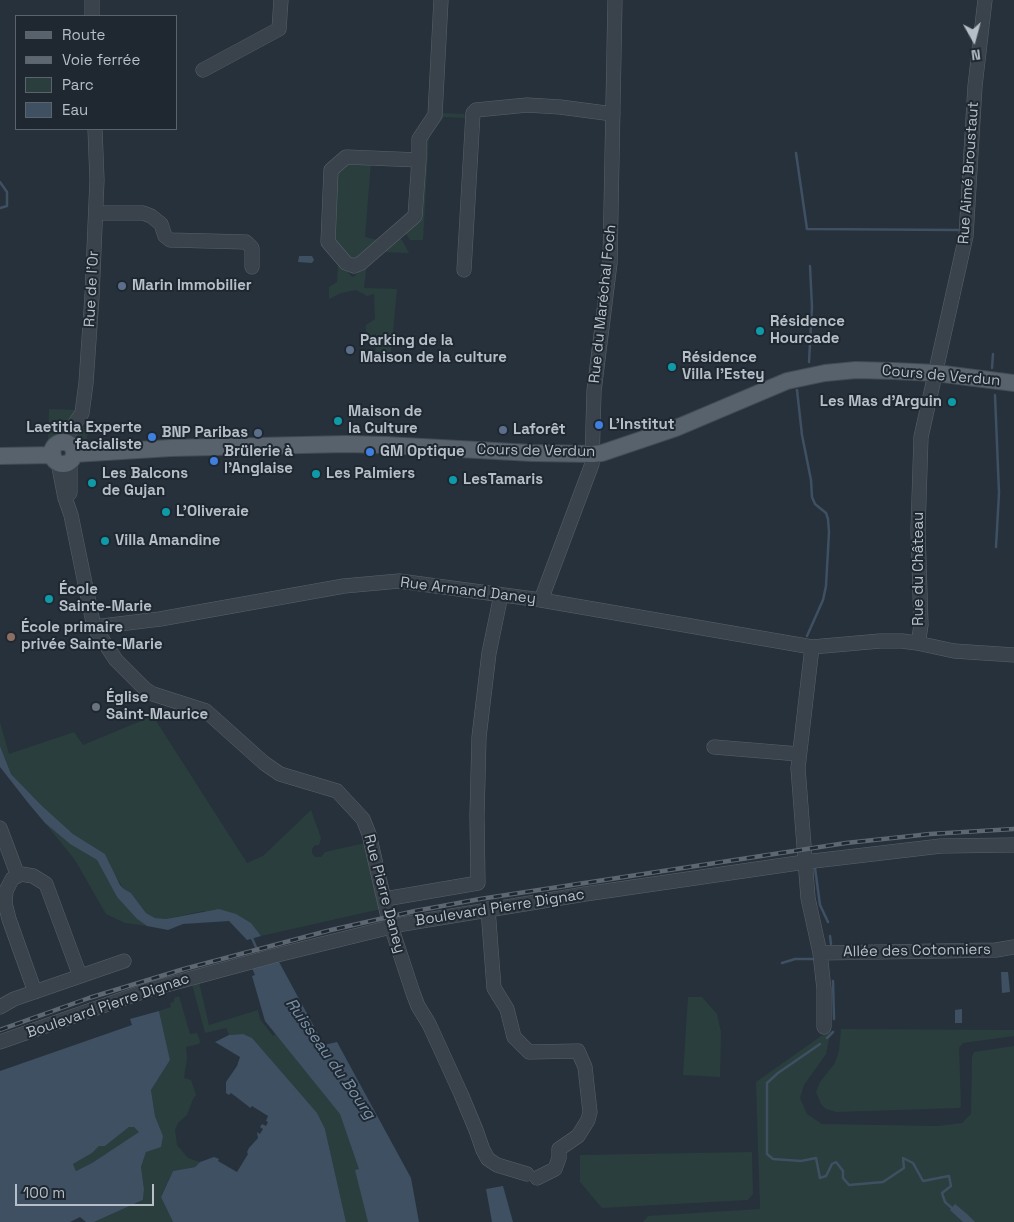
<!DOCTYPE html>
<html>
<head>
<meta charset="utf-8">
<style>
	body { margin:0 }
	#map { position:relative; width:1014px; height:1222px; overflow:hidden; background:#27313b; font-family:"Space Grotesk",sans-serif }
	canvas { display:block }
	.legend { position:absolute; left:15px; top:15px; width:162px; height:115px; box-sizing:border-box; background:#1f2831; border:1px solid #5b646d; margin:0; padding:6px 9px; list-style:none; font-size:15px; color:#b6bec7 }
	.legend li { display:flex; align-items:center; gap:10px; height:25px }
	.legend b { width:25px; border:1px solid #5b646d }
	.north { position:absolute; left:949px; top:15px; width:50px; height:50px; -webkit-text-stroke:4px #1f2831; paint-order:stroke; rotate:173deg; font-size:14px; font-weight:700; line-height:20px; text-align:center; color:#b6bec7 }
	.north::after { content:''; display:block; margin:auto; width:18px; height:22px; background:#b6bec7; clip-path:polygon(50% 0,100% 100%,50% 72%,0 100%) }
	.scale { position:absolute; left:15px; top:1184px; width:139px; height:22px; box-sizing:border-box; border:2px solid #b6bec7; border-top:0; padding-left:6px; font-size:15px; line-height:18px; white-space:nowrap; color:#b6bec7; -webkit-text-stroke:4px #1f2831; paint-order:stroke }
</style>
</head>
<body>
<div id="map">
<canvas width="1014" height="1222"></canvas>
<ul class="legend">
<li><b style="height:6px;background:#58626c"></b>Route</li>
<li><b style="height:6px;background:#5d6772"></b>Voie ferrée</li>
<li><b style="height:14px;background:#2a3e3d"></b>Parc</li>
<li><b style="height:14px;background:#3e5062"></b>Eau</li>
</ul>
<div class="north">N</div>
<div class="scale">100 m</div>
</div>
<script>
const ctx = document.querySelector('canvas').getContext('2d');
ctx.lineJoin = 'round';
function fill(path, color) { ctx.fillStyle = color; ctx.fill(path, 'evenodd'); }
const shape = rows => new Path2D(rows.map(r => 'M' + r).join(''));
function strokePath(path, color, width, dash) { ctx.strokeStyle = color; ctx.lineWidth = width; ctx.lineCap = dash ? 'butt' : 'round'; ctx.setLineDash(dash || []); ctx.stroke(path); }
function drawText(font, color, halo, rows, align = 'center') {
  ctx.font = font + ' "Space Grotesk",sans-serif'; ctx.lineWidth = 4; ctx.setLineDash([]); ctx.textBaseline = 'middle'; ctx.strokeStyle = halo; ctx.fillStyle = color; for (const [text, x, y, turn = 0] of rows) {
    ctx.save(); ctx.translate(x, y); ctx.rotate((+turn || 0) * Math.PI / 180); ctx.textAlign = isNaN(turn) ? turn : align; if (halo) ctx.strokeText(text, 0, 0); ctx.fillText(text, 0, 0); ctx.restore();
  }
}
const green = shape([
	[440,113,464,114,465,118,444,117,429,137,423,240,410,240,406,234,406,230,424,139],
	[348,161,371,162,365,237,378,240,358,259,346,258,332,240,335,172],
	[398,237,402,240,409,253,380,252],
	[338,262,340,263,352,277,355,276,367,262,364,288,397,289,390,364,375,363,376,334,367,337,366,331,366,325,375,319,374,294,367,296,356,290,341,293,329,299,329,287,337,282],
	[49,409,76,410,57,435,48,443],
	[82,427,88,428,87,441,77,439,76,437,76,433],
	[153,716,247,863,263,856,311,810,321,838,319,845,315,845,312,849,312,853,315,857,321,857,325,852,365,843,381,909,261,936,250,923,203,911,166,919,155,918,146,913,131,893,124,889,116,877,105,854,73,834,41,805,11,774,0,746,0,722,9,754,74,732,83,745],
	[45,823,70,844,97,860,117,897,137,919,147,926,125,923,106,914,75,860],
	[199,982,209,1025,258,1010,260,1019,273,1036,275,1034,334,1092,390,1222,346,1222,325,1129,243,1034,229,1035,226,1028,205,1033,192,984],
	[179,996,190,1034,197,1033,200,1041,199,1044,186,1047,187,1058,184,1078,191,1080,196,1095,193,1099,187,1115,178,1123,175,1130,177,1145,188,1158,200,1162,195,1167,173,1171,161,1196,173,1222,94,1222,143,1200,144,1189,141,1167,146,1152,163,1136,155,1116,151,1090,170,1060,159,1011,171,1007,170,1003,174,1002,174,998],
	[688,997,702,997,717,1014,721,1032,720,1077,683,1075],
	[831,1029,826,1054,804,1085,800,1098,807,1114,822,1124,938,1126,962,1123,971,1114,972,1057,974,1052,1014,1046,1014,1222,643,1222,648,1216,760,1209,756,1082],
	[841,1029,1014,1030,1014,1036,963,1043,959,1048,961,1106,959,1108,836,1112,826,1109,821,1104,816,1092,820,1082,835,1063,839,1051],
	[129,1127,134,1127,140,1132,92,1163,76,1171,73,1164,92,1153,99,1146,105,1146],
	[752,1152,753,1194,748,1200,602,1208,580,1182,580,1155]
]);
const water = shape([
	[299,256,312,256,314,260,312,263,298,262],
	[0,746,11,774,41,805,73,834,105,854,120,885,124,889,131,893,146,913,155,918,166,919,219,909,236,914,251,923,261,936,247,940,229,921,183,924,168,930,147,926,137,919,117,897,97,860,70,844,45,823,29,804,0,767],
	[278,960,324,1045,337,1042,411,1178,419,1222,368,1222,355,1170,359,1169,340,1114,265,1021,252,976,255,975,251,966],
	[1001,972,1008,972,1010,992,1002,993],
	[962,1009,962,1023,955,1023,955,1010],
	[159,1011,170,1060,151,1090,155,1116,163,1136,161,1147,146,1152,141,1167,144,1189,143,1200,94,1222,86,1222,80,1217,70,1222,0,1222,0,1071,132,1025,130,1019],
	[129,1127,134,1127,139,1132,92,1163,76,1171,73,1164,92,1153,99,1146,105,1146],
	[243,1034,252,1038,317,1113,325,1129,346,1222,173,1222,161,1197,173,1171,195,1167,200,1162,214,1157,219,1159,218,1161,237,1172,248,1154,247,1152,249,1148,258,1138,257,1132,260,1134,263,1129,260,1127,262,1124,266,1126,268,1122,266,1121,268,1116,252,1106,250,1108,248,1106,231,1093,229,1095,226,1093,226,1082,237,1066,240,1057,215,1042,229,1035],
	[503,1186,513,1222,492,1222,486,1189],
	[955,1204,967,1214,975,1222,963,1222,950,1210]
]);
const stream = shape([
	[796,153,807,229,958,230],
	[0,182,7,192,7,206,0,208],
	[809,362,812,307,810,266],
	[992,368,993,354],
	[797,390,802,435,811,480,812,497,815,504,826,513,828,519,829,532,826,586,823,600,807,636],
	[995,395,999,493,996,547],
	[815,868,820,905,828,922],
	[251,936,260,956],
	[830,936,831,944],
	[782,963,795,959,815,959],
	[833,981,834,1019],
	[827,1038,833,1032],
	[820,1044,778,1073,767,1083,767,1154,773,1159,801,1161,816,1158,820,1178,826,1176,832,1164,836,1162,843,1171,843,1178,849,1185,883,1182,904,1168,903,1158,913,1163,923,1181,949,1176,951,1186,942,1193,945,1202,953,1209]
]);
const minor = shape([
	[92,0,92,16],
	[203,70,279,29,281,0],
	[419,160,346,157,331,170,328,242,346,263,354,266,361,263,415,216,419,160,419,139,435,115,441,0],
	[96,213,143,213,151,216,161,224,165,236,170,240,246,242,252,248,252,267],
	[464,270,473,113,476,110,527,105,560,107,613,114],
	[62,443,82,413,86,383,92,296,97,180,95,129],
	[58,462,65,498,71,515,94,627,116,660,145,689,153,694,206,711,264,763,280,774,337,791,363,819,369,834,388,917,413,993,418,1006,429,1024,461,1094,476,1130,483,1150,488,1159,497,1165,527,1174],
	[70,493,70,461],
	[541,600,592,464,594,391,610,263,615,0],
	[94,627,160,619,344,586,399,581,541,600,812,647],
	[917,643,954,651,1014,655],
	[714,747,799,754],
	[0,828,18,876],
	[385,899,478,883,477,816,479,737,489,653,501,595],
	[488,909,494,988,507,1009,514,1037,529,1052,578,1051,585,1067,590,1112,588,1120,578,1136,559,1149,559,1158,555,1169,537,1178],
	[820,953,996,950,1014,947],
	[35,992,9,919,5,903,6,891,12,879,21,874,33,876,46,884,80,976],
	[0,1007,14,999,124,961],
	[824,1027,824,989,820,953,808,898,798,768,812,647,880,641,902,641,917,643,919,638,921,625,918,530,921,437,966,236,975,86,985,0],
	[0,1042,151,989,273,956,403,924,585,894,805,862,941,846,1014,845]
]);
const major = shape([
	'52 453a11 11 0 1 1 22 0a11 11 0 1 1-22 0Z',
	[74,454,171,448,346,444,386,445,532,453,593,454,602,453,676,428,787,381,825,373,856,370,894,371,936,373,1014,383],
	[0,456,53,455]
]);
const rail = shape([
	[0,1030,89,998,184,969,331,930,415,911,480,899,846,843,930,834,1014,829]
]);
const markers = [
	[122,286,5,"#5c6f8a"],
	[760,331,5,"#0f9aa8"],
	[350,350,5,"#5c6f8a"],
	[672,367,5,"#0f9aa8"],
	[952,402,5,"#0f9aa8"],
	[338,421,5,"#0f9aa8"],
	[599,425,5,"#3f7fe0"],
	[503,430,5,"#5c6f8a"],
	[258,433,5,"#5c6f8a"],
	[152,437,5,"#3f7fe0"],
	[370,452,5,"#3f7fe0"],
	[214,461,5,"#3f7fe0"],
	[316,474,5,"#0f9aa8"],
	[453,480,5,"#0f9aa8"],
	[92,483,5,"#0f9aa8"],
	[166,512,5,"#0f9aa8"],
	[105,541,5,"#0f9aa8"],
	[49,599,5,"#0f9aa8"],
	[11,637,5,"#8d6e63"],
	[96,707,5,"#6b7280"]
];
const streetNames = [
	["Rue Aimé Broustaut",969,173,-86],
	["Rue de l'Or",92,289,-87],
	["Rue du Maréchal Foch",603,304,-84],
	["Cours de Verdun",941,376,5],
	["Cours de Verdun",536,451,1],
	["Rue du Château",919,569,-90],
	["Rue Armand Daney",468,591,7],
	["Rue Pierre Daney",384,894,75],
	["Boulevard Pierre Dignac",500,908,-9],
	["Allée des Cotonniers",917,951,-1],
	["Boulevard Pierre Dignac",108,1006,-19]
];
const poiNames = [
	["Marin Immobilier",132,286],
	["Résidence",770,322],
	["Hourcade",770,339],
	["Parking de la",360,341],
	["Maison de la culture",360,358],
	["Résidence",682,358],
	["Villa l'Estey",682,375],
	["Les Mas d'Arguin",942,402,"right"],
	["Maison de",348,412],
	["la Culture",348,429],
	["L'Institut",609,425],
	["Laetitia Experte",142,428,"right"],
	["facialiste",142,445,"right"],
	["Laforêt",513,430],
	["BNP Paribas",248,433,"right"],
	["Brülerie à",224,452],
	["l'Anglaise",224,469],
	["GM Optique",380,452],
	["Les Balcons",102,474],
	["de Gujan",102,491],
	["Les Palmiers",326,474],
	["LesTamaris",463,480],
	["L'Oliveraie",176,512],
	["Villa Amandine",115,541],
	["École",59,590],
	["Sainte-Marie",59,607],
	["École primaire",21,628],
	["privée Sainte-Marie",21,645],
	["Église",106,698],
	["Saint-Maurice",106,715]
];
const waterNames = [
	["Ruisseau du Bourg",330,1059,55]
];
fill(green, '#2a3e3d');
fill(water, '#3e5062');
strokePath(stream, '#3e5062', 2.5);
strokePath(minor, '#58616a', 15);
strokePath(major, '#434c55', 18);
strokePath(minor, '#3a434c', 14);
strokePath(major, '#58626c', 16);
strokePath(rail, '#5d6772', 4.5);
strokePath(rail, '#1f2831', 2.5, [8]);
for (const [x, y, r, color] of markers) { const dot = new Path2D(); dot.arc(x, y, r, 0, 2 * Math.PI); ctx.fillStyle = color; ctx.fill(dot); strokePath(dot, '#1f2831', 2); }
drawText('15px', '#b6bec7', '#1f2831', streetNames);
drawText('bold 15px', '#b6bec7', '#1f2831', poiNames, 'left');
drawText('italic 16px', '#7a91a7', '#1f2831', waterNames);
</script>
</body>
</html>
